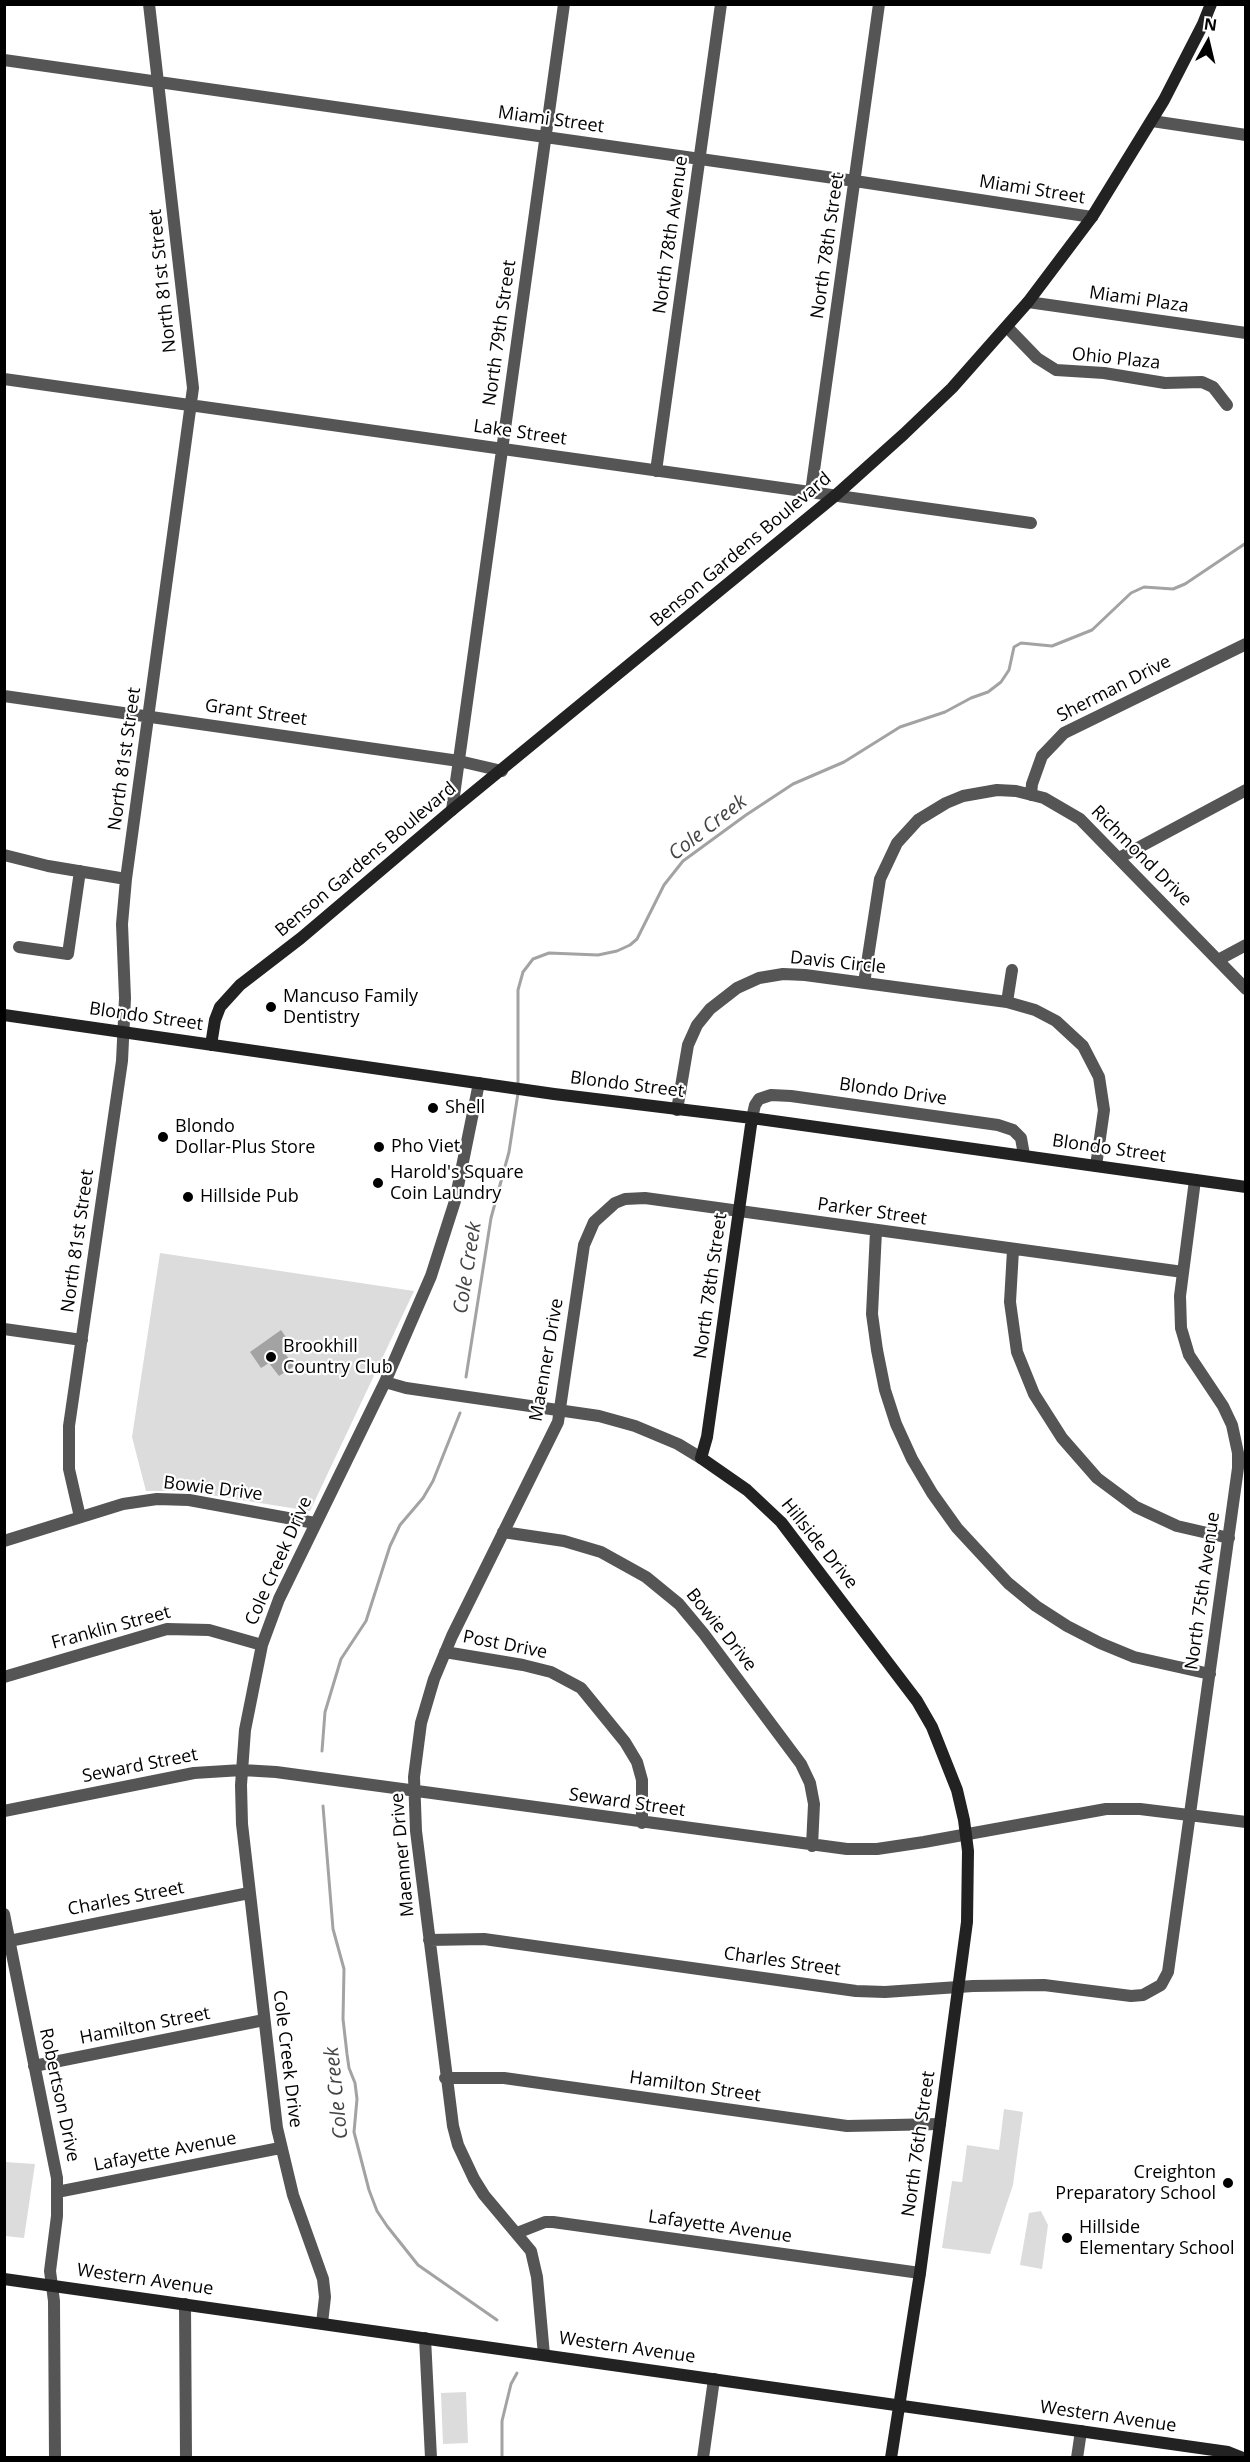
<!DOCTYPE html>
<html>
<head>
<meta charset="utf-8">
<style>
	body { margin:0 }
	#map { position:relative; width:1250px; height:2462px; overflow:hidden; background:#fff; font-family:"Open Sans",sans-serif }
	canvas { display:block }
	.frame { position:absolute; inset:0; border:6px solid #000; pointer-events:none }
	.north { position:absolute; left:1178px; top:12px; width:60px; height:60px; -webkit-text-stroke:4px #fff; paint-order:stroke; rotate:8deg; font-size:16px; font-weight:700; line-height:24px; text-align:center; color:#000 }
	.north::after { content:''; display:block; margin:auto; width:21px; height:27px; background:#000; clip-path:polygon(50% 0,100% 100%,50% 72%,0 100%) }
</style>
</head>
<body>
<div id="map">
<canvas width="1250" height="2462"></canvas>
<div class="frame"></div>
<div class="north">N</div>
</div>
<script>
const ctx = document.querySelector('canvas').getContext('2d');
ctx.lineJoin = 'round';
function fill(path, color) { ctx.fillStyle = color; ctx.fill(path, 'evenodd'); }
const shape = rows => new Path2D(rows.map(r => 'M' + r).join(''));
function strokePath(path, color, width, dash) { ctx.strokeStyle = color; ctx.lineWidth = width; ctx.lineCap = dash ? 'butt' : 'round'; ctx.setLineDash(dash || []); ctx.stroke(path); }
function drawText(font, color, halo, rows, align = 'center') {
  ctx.font = font + ' "Open Sans",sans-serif'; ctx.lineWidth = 4.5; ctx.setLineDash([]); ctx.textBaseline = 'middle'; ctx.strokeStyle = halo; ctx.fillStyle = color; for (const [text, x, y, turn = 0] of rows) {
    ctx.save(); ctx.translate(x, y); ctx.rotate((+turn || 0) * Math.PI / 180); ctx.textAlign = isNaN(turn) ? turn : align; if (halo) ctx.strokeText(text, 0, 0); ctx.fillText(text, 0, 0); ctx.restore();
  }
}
const green = shape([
	[160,1253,414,1291,310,1511,185,1491,146,1491,132,1437],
	[1004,2109,1023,2112,1013,2185,990,2254,942,2248,952,2181,962,2182,967,2145,999,2150],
	[5,2162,35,2164,24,2238,5,2236],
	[1041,2211,1048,2225,1042,2269,1020,2265,1029,2213],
	[466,2392,468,2443,443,2444,441,2393]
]);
const water = shape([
	[281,1330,292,1346,284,1352,294,1366,279,1376,269,1363,261,1368,250,1352]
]);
const stream = shape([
	[518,1086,518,990,523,972,533,959,549,953,598,955,617,951,630,945,637,939,664,885,683,861,746,815,793,784,844,762,900,727,945,712,971,698,988,692,1001,682,1009,670,1014,647,1021,643,1052,646,1092,630,1131,593,1144,587,1173,589,1185,584,1246,543],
	[466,1377,491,1218,509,1152,518,1093],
	[322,1751,325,1712,341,1659,366,1621,390,1546,400,1525,423,1498,433,1481,460,1413],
	[323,1806,333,1929,344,1969,343,2019,347,2054,349,2068,355,2083,357,2099,354,2132,369,2190,377,2211,387,2226,418,2265,497,2320],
	[502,2458,502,2421,511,2384,517,2373]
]);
const street = shape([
	[4,60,855,181,1092,217],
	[1152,121,1246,135],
	[1028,302,1246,333],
	[1007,327,1037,358,1056,370,1104,373,1165,383,1202,382,1213,387,1227,405],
	[4,379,1031,523],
	[656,471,721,4],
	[811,492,879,4],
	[4,696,459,761,502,771],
	[1031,795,1032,784,1042,756,1064,733,1246,644],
	[452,810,564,4],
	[4,855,48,866,126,879],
	[1119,858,1246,790],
	[19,947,68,954,80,871],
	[1218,960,1246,945],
	[864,983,880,879,897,843,918,820,946,803,963,796,997,790,1016,791,1044,798,1080,819,1246,989],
	[1007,1002,1012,970],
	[677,1110,688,1045,697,1025,710,1009,737,988,759,978,783,974,805,975,1007,1002,1035,1010,1056,1021,1083,1046,1099,1077,1104,1110,1096,1166],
	[752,1118,755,1105,759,1099,771,1095,791,1096,998,1125,1013,1130,1021,1138,1024,1155],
	[876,1231,872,1314,877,1350,885,1390,896,1424,912,1459,932,1493,957,1528,1008,1583,1036,1606,1067,1626,1100,1643,1134,1657,1210,1674],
	[1013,1250,1010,1302,1017,1352,1034,1394,1062,1438,1097,1478,1136,1507,1177,1526,1229,1538],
	[4,1329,82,1340],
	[385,1382,406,1388,599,1416,635,1426,678,1444,701,1458],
	[80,1517,69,1469,69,1426,122,1061,125,998,122,924,126,879,193,388,149,4],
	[503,1532,564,1541,601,1552,646,1577,679,1604,704,1634,801,1764,810,1783,814,1804,812,1846],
	[4,1541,123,1504,157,1499,189,1500,315,1523],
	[445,1652,523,1665,551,1672,581,1688,625,1742,637,1762,642,1780,642,1823],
	[4,1677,167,1629,209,1630,262,1645],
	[4,1811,194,1773,242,1770,276,1772,847,1849,877,1849,924,1842,1106,1809,1140,1809,1246,1822],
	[4,1914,57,2178,57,2216,50,2271,54,2301,55,2458],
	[429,1940,484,1939,856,1991,885,1992,973,1986,1044,1985,1131,1996,1143,1995,1161,1985,1168,1972,1238,1468,1238,1453,1232,1425,1223,1406,1189,1355,1181,1328,1180,1296,1195,1180],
	[9,1941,249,1893],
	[34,2066,264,2020],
	[445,2078,504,2078,847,2126,940,2124],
	[57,2192,280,2148],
	[517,2233,545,2222,553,2222,920,2273],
	[185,2304,186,2458],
	[322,2323,325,2297,323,2279,293,2195,277,2128,242,1824,241,1785,245,1730,262,1645,279,1599,385,1382,431,1276,455,1201,479,1083],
	[425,2338,431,2458],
	[544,2355,537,2277,531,2251,484,2195,474,2179,458,2145,453,2126,416,1831,414,1777,421,1723,434,1679,452,1636,558,1422,584,1245,594,1222,615,1203,625,1199,645,1198,1183,1272],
	[703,2458,714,2379],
	[1077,2458,1081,2431]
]);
const secondary = shape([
	[4,1015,554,1094,752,1118,1246,1187],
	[211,1045,215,1020,220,1007,240,985,301,938,452,810,836,495,904,434,952,388,1028,302,1092,217,1164,100,1203,24,1211,4],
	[752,1118,707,1437,701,1458,747,1490,781,1522,917,1701,932,1727,957,1790,964,1820,968,1851,967,1922,920,2273,891,2458],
	[4,2279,1228,2452,1243,2458]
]);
const markers = [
	[271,1007,6,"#000"],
	[433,1108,6,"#000"],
	[163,1137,6,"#000"],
	[379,1147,6,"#000"],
	[378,1183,6,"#000"],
	[188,1197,6,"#000"],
	[271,1357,6,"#000"],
	[1228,2183,6,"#000"],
	[1067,2238,6,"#000"]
];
const streetNames = [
	["Miami Street",551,120,8],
	["Miami Street",1032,190,9],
	["North 78th Avenue",671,235,-82],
	["North 78th Street",828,246,-82],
	["North 81st Street",163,281,-96],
	["Miami Plaza",1139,300,8],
	["North 79th Street",500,333,-82],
	["Ohio Plaza",1116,359,6],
	["Lake Street",520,433,8],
	["Benson Gardens Boulevard",741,550,-40],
	["Sherman Drive",1114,689,-27],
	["Grant Street",256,713,8],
	["North 81st Street",125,759,-82],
	["Richmond Drive",1141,856,45],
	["Benson Gardens Boulevard",366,860,-40],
	["Davis Circle",838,963,6],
	["Blondo Street",146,1017,8],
	["Blondo Street",627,1085,7],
	["Blondo Drive",893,1092,8],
	["Blondo Street",1109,1149,8],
	["Parker Street",872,1212,8],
	["North 81st Street",78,1241,-82],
	["North 78th Street",711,1286,-82],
	["Maenner Drive",547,1360,-80],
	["Bowie Drive",213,1489,7],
	["Hillside Drive",819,1544,51],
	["Cole Creek Drive",279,1561,-66],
	["North 75th Avenue",1203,1591,-82],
	["Franklin Street",111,1628,-15],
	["Bowie Drive",721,1630,51],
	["Post Drive",505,1645,11],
	["Seward Street",140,1766,-11],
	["Seward Street",627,1803,8],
	["Maenner Drive",403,1855,-95],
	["Charles Street",126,1899,-11],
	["Charles Street",782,1962,8],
	["Hamilton Street",145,2026,-11],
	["Cole Creek Drive",287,2059,83],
	["Hamilton Street",695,2087,8],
	["Robertson Drive",59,2095,78],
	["North 76th Street",919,2144,-82],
	["Lafayette Avenue",165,2152,-11],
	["Lafayette Avenue",720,2227,8],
	["Western Avenue",145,2280,8],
	["Western Avenue",627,2348,8],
	["Western Avenue",1108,2417,8]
];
const poiNames = [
	["Mancuso Family",283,997],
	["Dentistry",283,1018],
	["Shell",445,1108],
	["Blondo",175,1127],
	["Dollar-Plus Store",175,1148],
	["Pho Viet",391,1147],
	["Harold's Square",390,1173],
	["Coin Laundry",390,1194],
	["Hillside Pub",200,1197],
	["Brookhill",283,1347],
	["Country Club",283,1368],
	["Creighton",1216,2173,"right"],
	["Preparatory School",1216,2194,"right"],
	["Hillside",1079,2228],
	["Elementary School",1079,2249]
];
const waterNames = [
	["Cole Creek",708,828,-38],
	["Cole Creek",468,1268,-81],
	["Cole Creek",337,2093,-96]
];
fill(green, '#dcdcdc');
fill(water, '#a3a3a3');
strokePath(stream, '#a3a3a3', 3);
strokePath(street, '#555', 12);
strokePath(secondary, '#222', 12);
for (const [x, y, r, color] of markers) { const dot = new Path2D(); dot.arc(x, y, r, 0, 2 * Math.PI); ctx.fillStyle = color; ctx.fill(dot); strokePath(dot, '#fff', 2); }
drawText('18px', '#000', '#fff', streetNames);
drawText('18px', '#000', '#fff', poiNames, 'left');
drawText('italic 20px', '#444', '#fff', waterNames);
</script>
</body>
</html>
